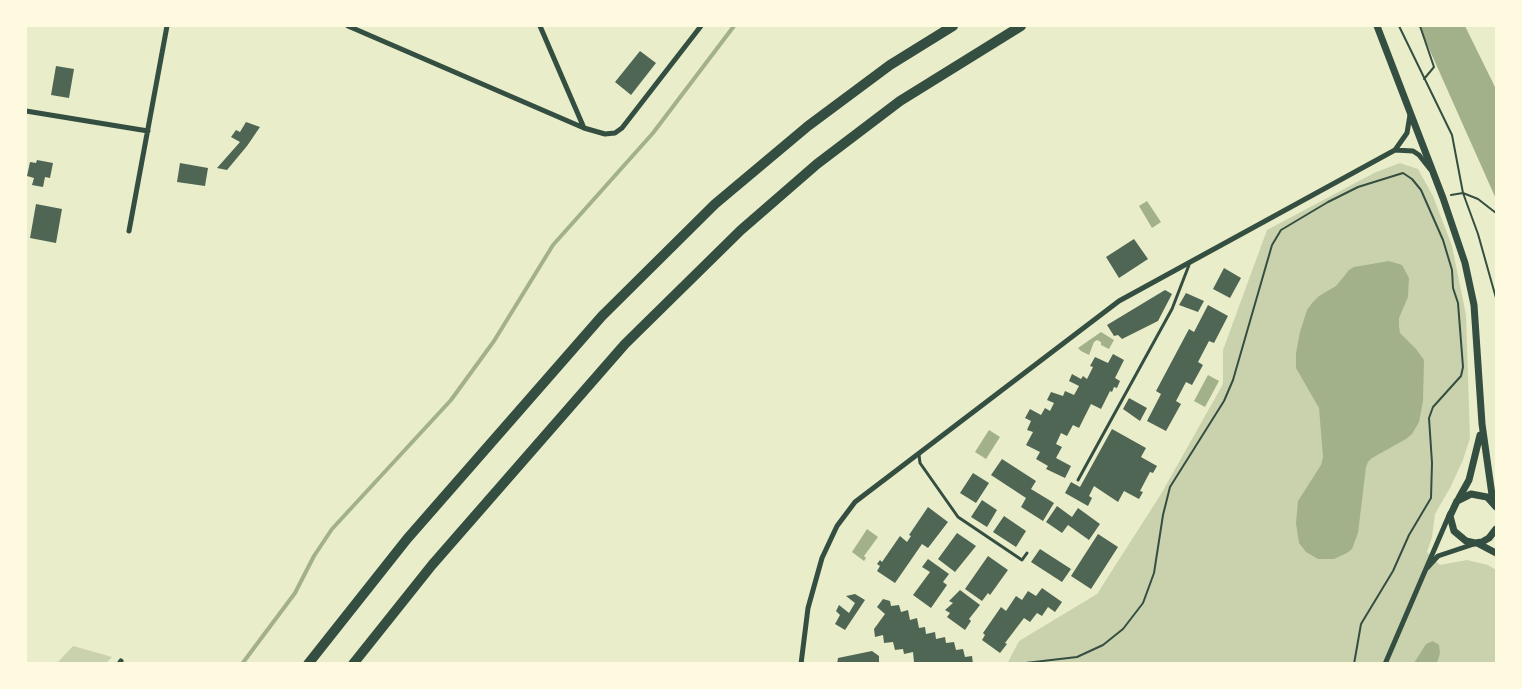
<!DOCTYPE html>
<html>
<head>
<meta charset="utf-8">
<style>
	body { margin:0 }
	#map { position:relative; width:1522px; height:689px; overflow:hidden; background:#e9edc9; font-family:Inter,sans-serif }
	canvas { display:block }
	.frame { position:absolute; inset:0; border:27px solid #fefae0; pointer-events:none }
</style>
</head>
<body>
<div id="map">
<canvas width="1522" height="689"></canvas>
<div class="frame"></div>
</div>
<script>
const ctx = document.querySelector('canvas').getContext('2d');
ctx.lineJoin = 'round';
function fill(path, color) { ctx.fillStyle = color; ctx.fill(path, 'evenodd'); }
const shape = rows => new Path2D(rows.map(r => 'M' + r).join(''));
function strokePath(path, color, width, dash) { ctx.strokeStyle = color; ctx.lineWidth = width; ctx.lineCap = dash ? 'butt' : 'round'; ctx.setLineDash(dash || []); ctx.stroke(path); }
const green = shape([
	[1400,163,1418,169,1433,196,1452,246,1466,315,1470,438,1463,460,1450,488,1435,514,1432,537,1427,552,1440,565,1467,560,1488,565,1496,570,1496,663,1007,664,1019,641,1097,594,1161,494,1223,384,1223,350,1267,230,1376,172],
	[73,646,112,657,106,663,57,663]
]);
const water = shape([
	[1419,26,1465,26,1496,89,1496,199],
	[1147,201,1161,222,1152,228,1139,206],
	[1389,261,1402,265,1409,278,1408,297,1399,318,1399,326,1400,333,1416,349,1424,360,1423,401,1419,422,1412,434,1406,439,1372,458,1368,462,1366,467,1358,533,1352,549,1347,553,1334,559,1318,559,1306,552,1299,543,1296,523,1298,501,1321,465,1323,457,1319,408,1296,368,1296,353,1300,332,1307,310,1312,303,1319,296,1336,286,1349,270,1354,267],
	[1101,332,1114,340,1109,349,1101,345,1101,342,1097,340,1094,342,1089,355,1081,351,1078,348],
	[1208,375,1219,381,1205,407,1194,401],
	[989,430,1000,437,986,459,975,452],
	[867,529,878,537,864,556,866,558,864,561,852,552],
	[1433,641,1439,645,1440,653,1437,663,1414,663,1426,644]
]);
const stream = shape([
	[242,664,295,593,314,556,332,529,451,400,494,341,553,245,653,133,734,26]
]);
const building = shape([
	[640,51,656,63,631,95,615,82],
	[56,66,74,69,69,98,51,95],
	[246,122,260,127,247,146,227,170,217,168,240,142,231,137,236,130,240,132],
	[37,160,53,163,50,178,45,177,43,187,32,185,34,178,27,176,30,162,36,163],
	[180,163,208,168,205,186,177,182],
	[36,204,62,209,56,243,30,238],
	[1134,239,1148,259,1119,278,1106,257],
	[1224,268,1241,278,1230,298,1213,289],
	[1165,290,1172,294,1158,321,1122,339,1118,335,1114,336,1107,325],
	[1186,293,1204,301,1198,312,1179,305],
	[1208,305,1228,316,1214,343,1209,341,1198,362,1203,365,1192,385,1186,382,1176,401,1181,404,1166,431,1147,421,1161,394,1156,391,1189,329,1194,332],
	[1113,354,1124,360,1115,378,1120,381,1117,388,1114,387,1112,392,1110,391,1101,409,1091,404,1079,428,1073,425,1067,436,1061,433,1056,444,1062,447,1056,458,1071,466,1065,478,1046,469,1048,466,1036,459,1040,452,1026,445,1033,432,1027,430,1031,421,1025,418,1030,409,1041,415,1045,408,1050,411,1054,403,1047,400,1051,392,1063,396,1065,391,1074,395,1079,386,1069,381,1072,374,1081,379,1083,376,1087,379,1093,367,1090,366,1095,357,1108,363],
	[1129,398,1147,408,1140,421,1123,409],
	[1112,429,1146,448,1141,457,1157,466,1153,473,1150,472,1140,491,1143,492,1139,499,1124,491,1118,502,1094,486,1089,496,1092,498,1088,506,1065,493,1071,482,1080,487],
	[1002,459,1036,481,1031,489,1054,503,1043,521,1021,507,1026,498,991,475],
	[973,473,989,483,976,503,960,493],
	[982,500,997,510,987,527,971,517],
	[1057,506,1072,517,1078,508,1100,524,1089,540,1068,525,1062,533,1046,522],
	[928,507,948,522,928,548,922,544,895,583,877,571,880,566,877,564,880,560,882,562,900,536,907,542,911,536,909,535],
	[1004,516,1026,531,1016,547,993,532],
	[957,533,976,546,955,572,938,559],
	[1098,534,1118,547,1091,589,1071,576],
	[1040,549,1071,569,1062,582,1031,562],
	[988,556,1008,570,990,595,988,593,982,601,965,589],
	[928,559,949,574,943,582,947,585,931,608,913,595,930,572,922,567],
	[1042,588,1062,602,1055,612,1048,607,1042,616,1037,613,1030,622,1024,618,1005,643,1007,644,1000,653,982,640,985,635,983,633,1001,607,1006,611,1016,596,1022,600,1028,591,1036,596],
	[960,590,980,605,969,619,971,621,965,630,947,617,950,613,945,610,953,603,949,601],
	[855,594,865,600,845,630,835,624,840,615,836,611,839,605,849,613,855,603,846,596],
	[883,599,890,601,891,606,899,605,901,612,908,610,910,620,917,618,919,628,925,627,926,634,935,632,936,639,945,637,946,643,954,642,956,650,963,649,965,657,972,656,973,664,914,662,913,652,904,654,903,649,895,650,893,642,884,643,883,635,875,637,874,629,885,614,877,607],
	[872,651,879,656,879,664,837,664,838,658]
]);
const path = shape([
	[1399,26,1452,135,1463,193,1478,234,1496,298],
	[1420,26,1434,67,1424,79],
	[1451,195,1463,193,1478,199,1496,213],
	[1017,664,1077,657,1103,645,1123,629,1143,603,1154,573,1163,515,1170,487,1224,401,1233,380,1272,245,1281,230,1328,202,1358,187,1403,173,1412,179,1421,190,1443,240,1452,270,1453,288,1458,303,1463,367,1461,376,1433,407,1429,418,1432,463,1431,498,1409,535,1393,571,1361,624,1354,664]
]);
const service = shape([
	[919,455,920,463,958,517,1022,560,1027,553],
	[1078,480,1172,309,1189,265]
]);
const minor = shape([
	[348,26,584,128,605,134,615,133,622,128,701,26],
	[540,26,584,128],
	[26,111,148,131],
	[1395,150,1413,151,1419,155,1430,169],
	[129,231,167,26],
	[1427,568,1438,556,1474,544],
	[119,664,121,661],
	[801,664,808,608,822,558,837,526,855,502,1119,301,1395,150,1407,133,1410,115],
	[1385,664,1450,513]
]);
const tertiary = shape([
	[1377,26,1443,198,1465,263,1474,305,1482,424,1493,502],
	[1459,498,1469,480,1480,435],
	[1496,507,1487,497,1471,494,1457,501,1450,516,1454,531,1466,541,1475,543,1482,542,1489,538,1496,529],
	[1477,543,1496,553]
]);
const motorway = shape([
	[308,664,407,539,602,316,715,204,808,126,890,65,953,26],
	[353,664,432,565,625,344,741,230,817,164,900,101,1021,26]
]);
fill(green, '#cad2ad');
fill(water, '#a3b18a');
strokePath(stream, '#a3b18a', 4);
fill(building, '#4f6655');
strokePath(path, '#344e41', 2);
strokePath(service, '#344e41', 3);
strokePath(minor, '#344e41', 5);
strokePath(tertiary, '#344e41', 7);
strokePath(motorway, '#344e41', 10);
</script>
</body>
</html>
